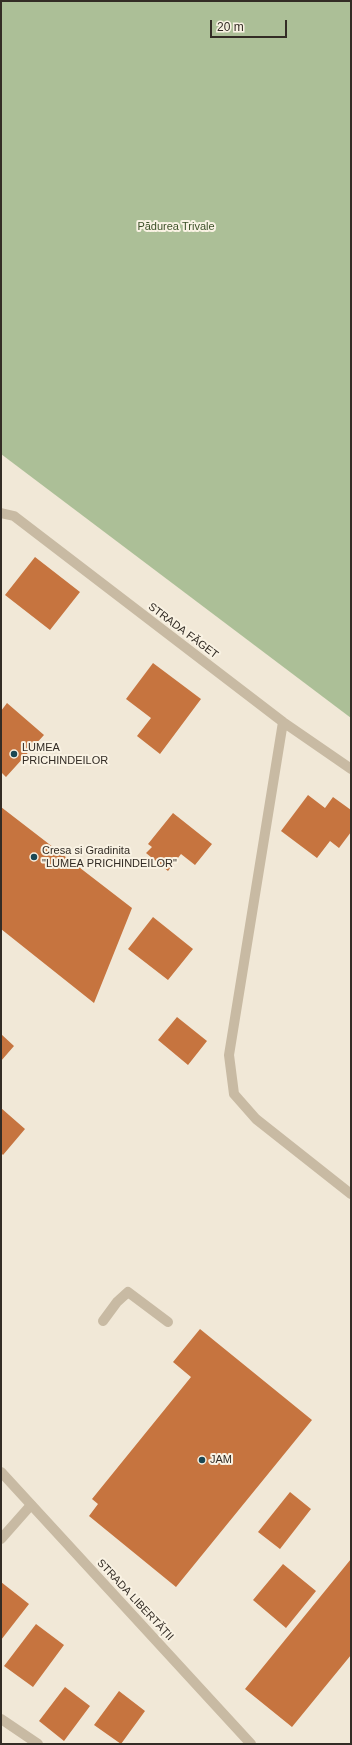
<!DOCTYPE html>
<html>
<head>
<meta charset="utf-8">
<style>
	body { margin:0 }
	#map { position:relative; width:352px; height:1745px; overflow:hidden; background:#f1e8d7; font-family:Arial,sans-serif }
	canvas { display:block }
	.frame { position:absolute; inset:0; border:2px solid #332c25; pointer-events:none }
	.scale { position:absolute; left:210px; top:20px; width:77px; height:18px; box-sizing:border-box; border:2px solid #332c25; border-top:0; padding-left:5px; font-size:12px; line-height:14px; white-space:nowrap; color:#332c25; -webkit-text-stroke:3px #f9f2e3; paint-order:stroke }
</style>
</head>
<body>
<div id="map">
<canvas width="352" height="1745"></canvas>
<div class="frame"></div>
<div class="scale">20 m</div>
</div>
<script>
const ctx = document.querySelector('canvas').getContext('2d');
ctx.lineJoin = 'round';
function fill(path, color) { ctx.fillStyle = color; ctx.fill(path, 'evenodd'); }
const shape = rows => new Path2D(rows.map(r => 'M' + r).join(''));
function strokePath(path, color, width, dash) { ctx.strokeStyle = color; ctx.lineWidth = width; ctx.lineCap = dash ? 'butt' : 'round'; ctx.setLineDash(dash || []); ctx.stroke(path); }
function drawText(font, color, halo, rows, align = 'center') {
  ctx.font = font + ' Arial,sans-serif'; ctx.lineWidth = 4; ctx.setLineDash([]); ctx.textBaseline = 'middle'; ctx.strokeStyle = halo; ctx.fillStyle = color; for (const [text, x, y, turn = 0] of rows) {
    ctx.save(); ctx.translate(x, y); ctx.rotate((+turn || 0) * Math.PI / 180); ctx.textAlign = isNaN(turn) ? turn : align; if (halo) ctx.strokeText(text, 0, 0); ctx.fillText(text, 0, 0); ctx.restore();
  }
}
const green = shape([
	[1,1,351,1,351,718,1,454]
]);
const building = shape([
	[35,557,80,592,50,630,5,595],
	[153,663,201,699,160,754,137,736,151,718,126,699],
	[7,703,44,735,6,777,1,772,1,711],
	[308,795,325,808,333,797,351,810,351,832,339,848,330,841,317,858,281,831],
	[1,807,132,908,94,1003,1,929],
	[173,813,212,844,195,865,181,854,168,871,146,853,152,847,148,844],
	[153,917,193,949,168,980,128,949],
	[177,1017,207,1041,188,1065,158,1040],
	[1,1034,14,1046,1,1061],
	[1,1108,25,1129,3,1155,1,1153],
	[200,1329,312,1420,176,1587,89,1516,98,1504,92,1499,191,1377,173,1362],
	[290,1492,311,1509,280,1549,258,1532],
	[351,1559,351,1655,292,1727,245,1689],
	[283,1564,316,1591,286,1628,253,1600],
	[1,1582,29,1604,1,1640],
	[36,1624,64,1645,33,1687,4,1666],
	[65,1687,90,1706,64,1741,39,1721],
	[119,1691,145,1711,121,1744,94,1725]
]);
const service = shape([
	[103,1321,117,1302,128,1292,168,1322]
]);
const minor = shape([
	[1,513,14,516,283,722,351,769],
	[283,722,229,1055,234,1094,256,1119,351,1194],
	[1,1539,31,1505],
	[1,1719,38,1744]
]);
const tertiary = shape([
	[1,1472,251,1744]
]);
const markers = [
	[14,754,4,"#1b4854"],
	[34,857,4,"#1b4854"],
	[202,1460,4,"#1b4854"]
];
const parkNames = [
	["Pădurea Trivale",176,227]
];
const streetNames = [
	["STRADA FĂGET",183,631,37],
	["STRADA LIBERTĂȚII",135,1600,47]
];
const poiNames = [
	["LUMEA",22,748],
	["PRICHINDEILOR",22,761],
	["Cresa si Gradinita",42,851],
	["\"LUMEA PRICHINDEILOR\"",42,864],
	["JAM",210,1460]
];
fill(green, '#acbf97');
fill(building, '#c6743f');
strokePath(service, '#c8baa3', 10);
strokePath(minor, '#c8baa3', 10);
strokePath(tertiary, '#c8baa3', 10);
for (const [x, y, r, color] of markers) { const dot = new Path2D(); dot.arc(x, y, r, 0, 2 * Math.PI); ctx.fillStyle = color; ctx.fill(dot); strokePath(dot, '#f9f2e3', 1.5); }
drawText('11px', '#3d5129', '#f9f2e3', parkNames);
drawText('11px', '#332c25', '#f9f2e3', streetNames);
drawText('11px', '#332c25', '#f9f2e3', poiNames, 'left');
</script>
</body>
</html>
